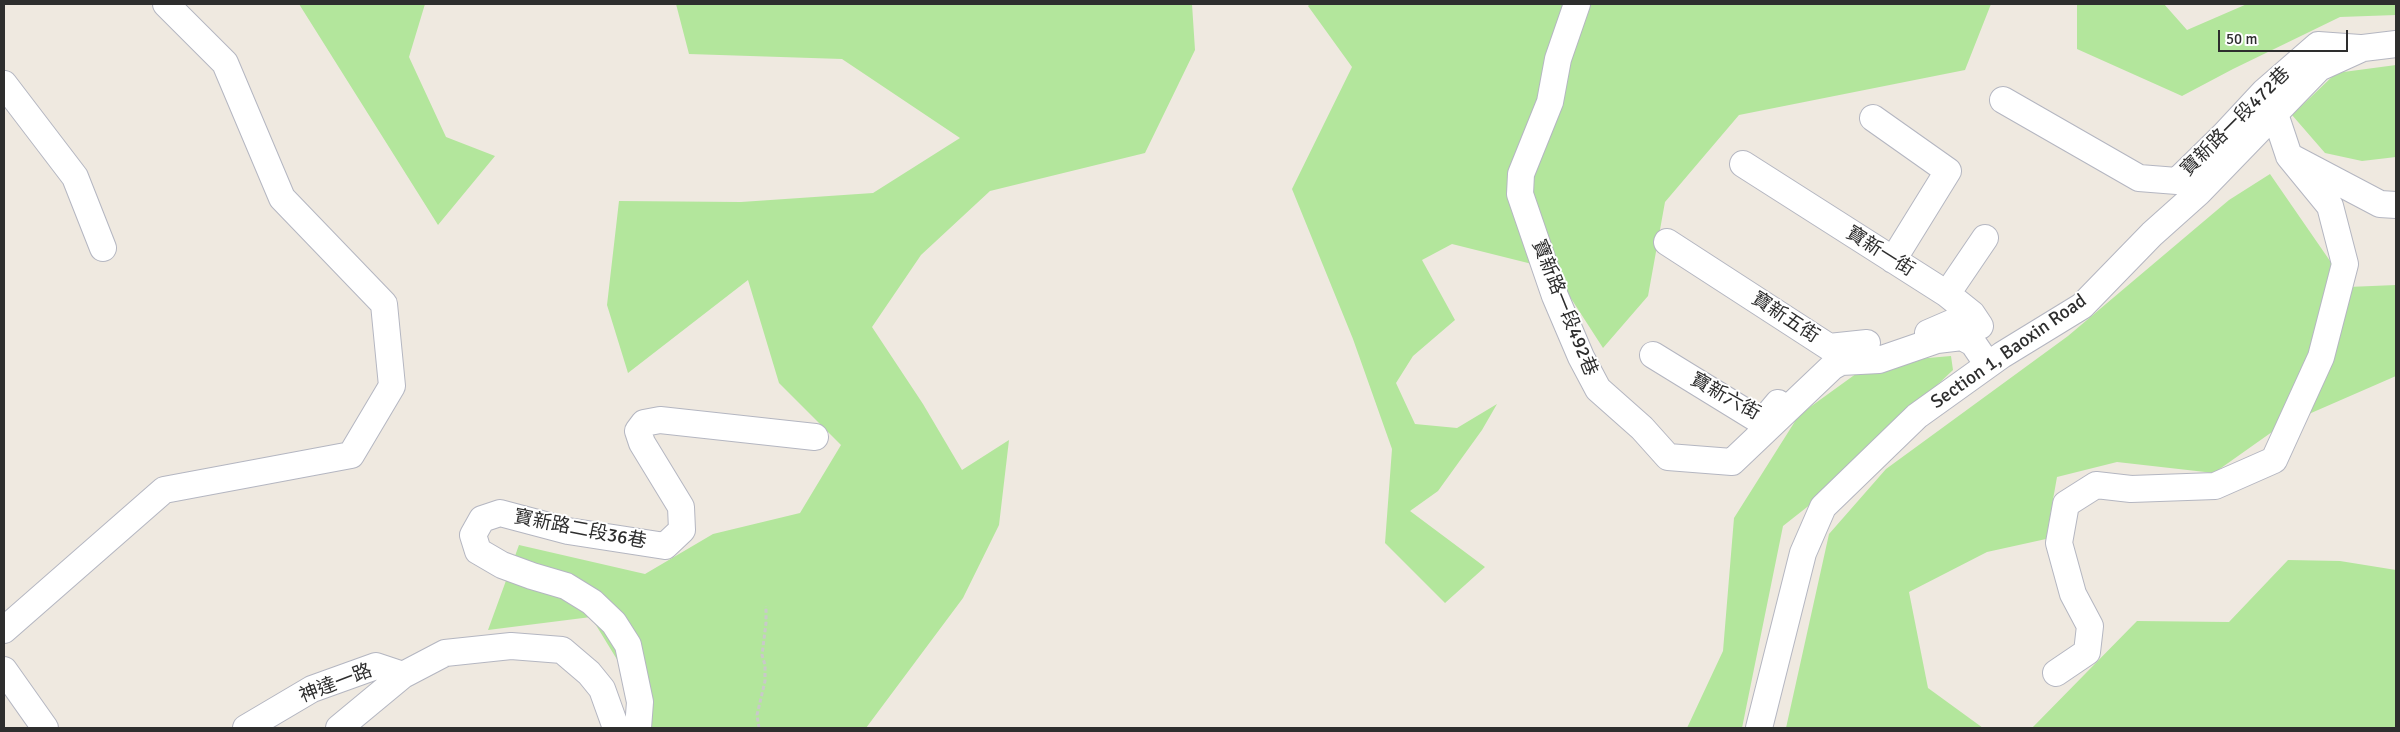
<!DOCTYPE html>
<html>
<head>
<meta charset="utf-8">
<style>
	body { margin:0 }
	#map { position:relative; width:2400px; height:732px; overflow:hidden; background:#efe9e0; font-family:Signika,sans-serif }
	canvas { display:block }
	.frame { position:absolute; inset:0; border:5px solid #2e2e2e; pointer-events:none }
	.scale { position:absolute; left:2218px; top:30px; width:130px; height:22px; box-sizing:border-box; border:2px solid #2e2e2e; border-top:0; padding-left:6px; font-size:15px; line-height:18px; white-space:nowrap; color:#2e2e2e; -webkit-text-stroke:4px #fff; paint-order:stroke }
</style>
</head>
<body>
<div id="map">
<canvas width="2400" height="732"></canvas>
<div class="frame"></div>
<div class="scale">50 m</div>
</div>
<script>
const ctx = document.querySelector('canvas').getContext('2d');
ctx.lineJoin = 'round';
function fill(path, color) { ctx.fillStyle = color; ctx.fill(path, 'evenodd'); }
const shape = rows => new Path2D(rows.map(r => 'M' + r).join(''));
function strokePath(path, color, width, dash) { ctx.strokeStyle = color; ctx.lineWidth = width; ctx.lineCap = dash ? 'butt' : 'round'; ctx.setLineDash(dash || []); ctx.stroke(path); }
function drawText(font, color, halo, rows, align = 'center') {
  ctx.font = font + ' Signika,"Noto Sans TC",sans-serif'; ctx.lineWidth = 4; ctx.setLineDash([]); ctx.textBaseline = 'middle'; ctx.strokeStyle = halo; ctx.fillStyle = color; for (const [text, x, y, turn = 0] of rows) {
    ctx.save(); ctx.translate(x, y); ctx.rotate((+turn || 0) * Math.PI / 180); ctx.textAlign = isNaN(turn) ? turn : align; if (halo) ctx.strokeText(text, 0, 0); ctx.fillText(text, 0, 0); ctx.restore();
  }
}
const green = shape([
	[299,4,425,4,409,57,446,137,495,156,438,225],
	[676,4,1192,4,1195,50,1145,153,990,191,921,255,872,327,923,404,962,470,1009,440,999,525,963,598,866,728,650,728,651,715,591,617,488,630,519,545,645,574,713,534,800,513,841,445,779,383,748,280,628,373,607,305,619,201,741,202,873,193,960,138,842,59,689,54],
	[1310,4,1991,4,1965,70,1739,115,1665,202,1648,296,1603,348,1552,269,1452,244,1422,260,1455,320,1413,356,1396,383,1415,424,1457,428,1497,404,1482,430,1438,491,1410,511,1485,567,1445,603,1385,543,1392,449,1353,339,1292,189,1352,67,1308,6],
	[2077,4,2164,4,2187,30,2247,4,2396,4,2396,15,2340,17,2233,69,2182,96,2077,49],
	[2396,65,2396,157,2362,161,2325,153,2292,115,2336,73],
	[2270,174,2348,287,2396,285,2396,376,2279,427,2214,473,2117,462,2057,477,2046,539,1987,552,1909,592,1928,688,1983,728,1786,728,1829,534,1886,469,2068,336,2229,200],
	[1951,356,1953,370,1816,500,1783,526,1742,728,1687,728,1723,651,1734,518,1799,415,1871,363],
	[2288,560,2340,561,2396,570,2396,728,2032,728,2137,621,2229,622]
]);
const path = shape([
	[759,728,757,715,765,681,765,665,762,655,766,623,766,606]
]);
const minor = shape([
	[1577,4,1558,59,1550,102,1521,174,1520,194,1555,296,1581,357,1598,389,1642,428,1668,457,1732,462,1832,367,1841,362,1879,360,1937,340,1962,337,1973,343,1988,365],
	[4,84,75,177,103,248],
	[2003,100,2139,178,2177,181,2224,135,2264,92,2318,45,2360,48],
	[2275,114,2289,156,2380,204,2396,205],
	[1873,118,1948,171,1893,260],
	[1743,164,1947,294,1972,314,1980,326],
	[1667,242,1829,347,1867,343],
	[1947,294,1985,238],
	[1928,333,1972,314],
	[1653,355,1762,422,1778,403],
	[4,630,164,490,351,455,392,386,384,304,282,198,225,63,166,4],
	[4,670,45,728],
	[2056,673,2087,652,2090,626,2073,594,2059,543,2066,504,2096,485,2131,489,2215,486,2274,460,2321,357,2345,264,2330,206,2289,156],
	[246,728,312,689,376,666,403,675],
	[339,728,403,675,445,653,511,646,562,650,589,673,602,689,616,728],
	[638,728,640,702,628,645,614,623,592,602,566,586,532,576,502,565,478,551,473,535,482,519,500,513,568,531,665,546,682,530,681,507,642,443,638,431,644,423,660,420,815,437],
	[1759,728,1803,553,1823,507,1917,416,2002,355,2082,306,2152,234,2199,192,2319,68,2363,48,2396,44]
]);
const streetNames = [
	["寶新路一段472巷",2236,122,-45],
	["寶新一街",1880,252,32],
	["寶新路一段492巷",1564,308,68],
	["寶新五街",1785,318,33],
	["Section 1, Baoxin Road",2009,352,-35],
	["寶新六街",1725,397,29],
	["寶新路二段36巷",580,530,11],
	["神達一路",336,684,-21]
];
fill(green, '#b3e69c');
strokePath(minor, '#b4b6c1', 28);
strokePath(path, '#c9c9c9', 3, [4, 2.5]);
strokePath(minor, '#fff', 26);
drawText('19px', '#2e2e2e', '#fff', streetNames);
</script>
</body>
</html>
